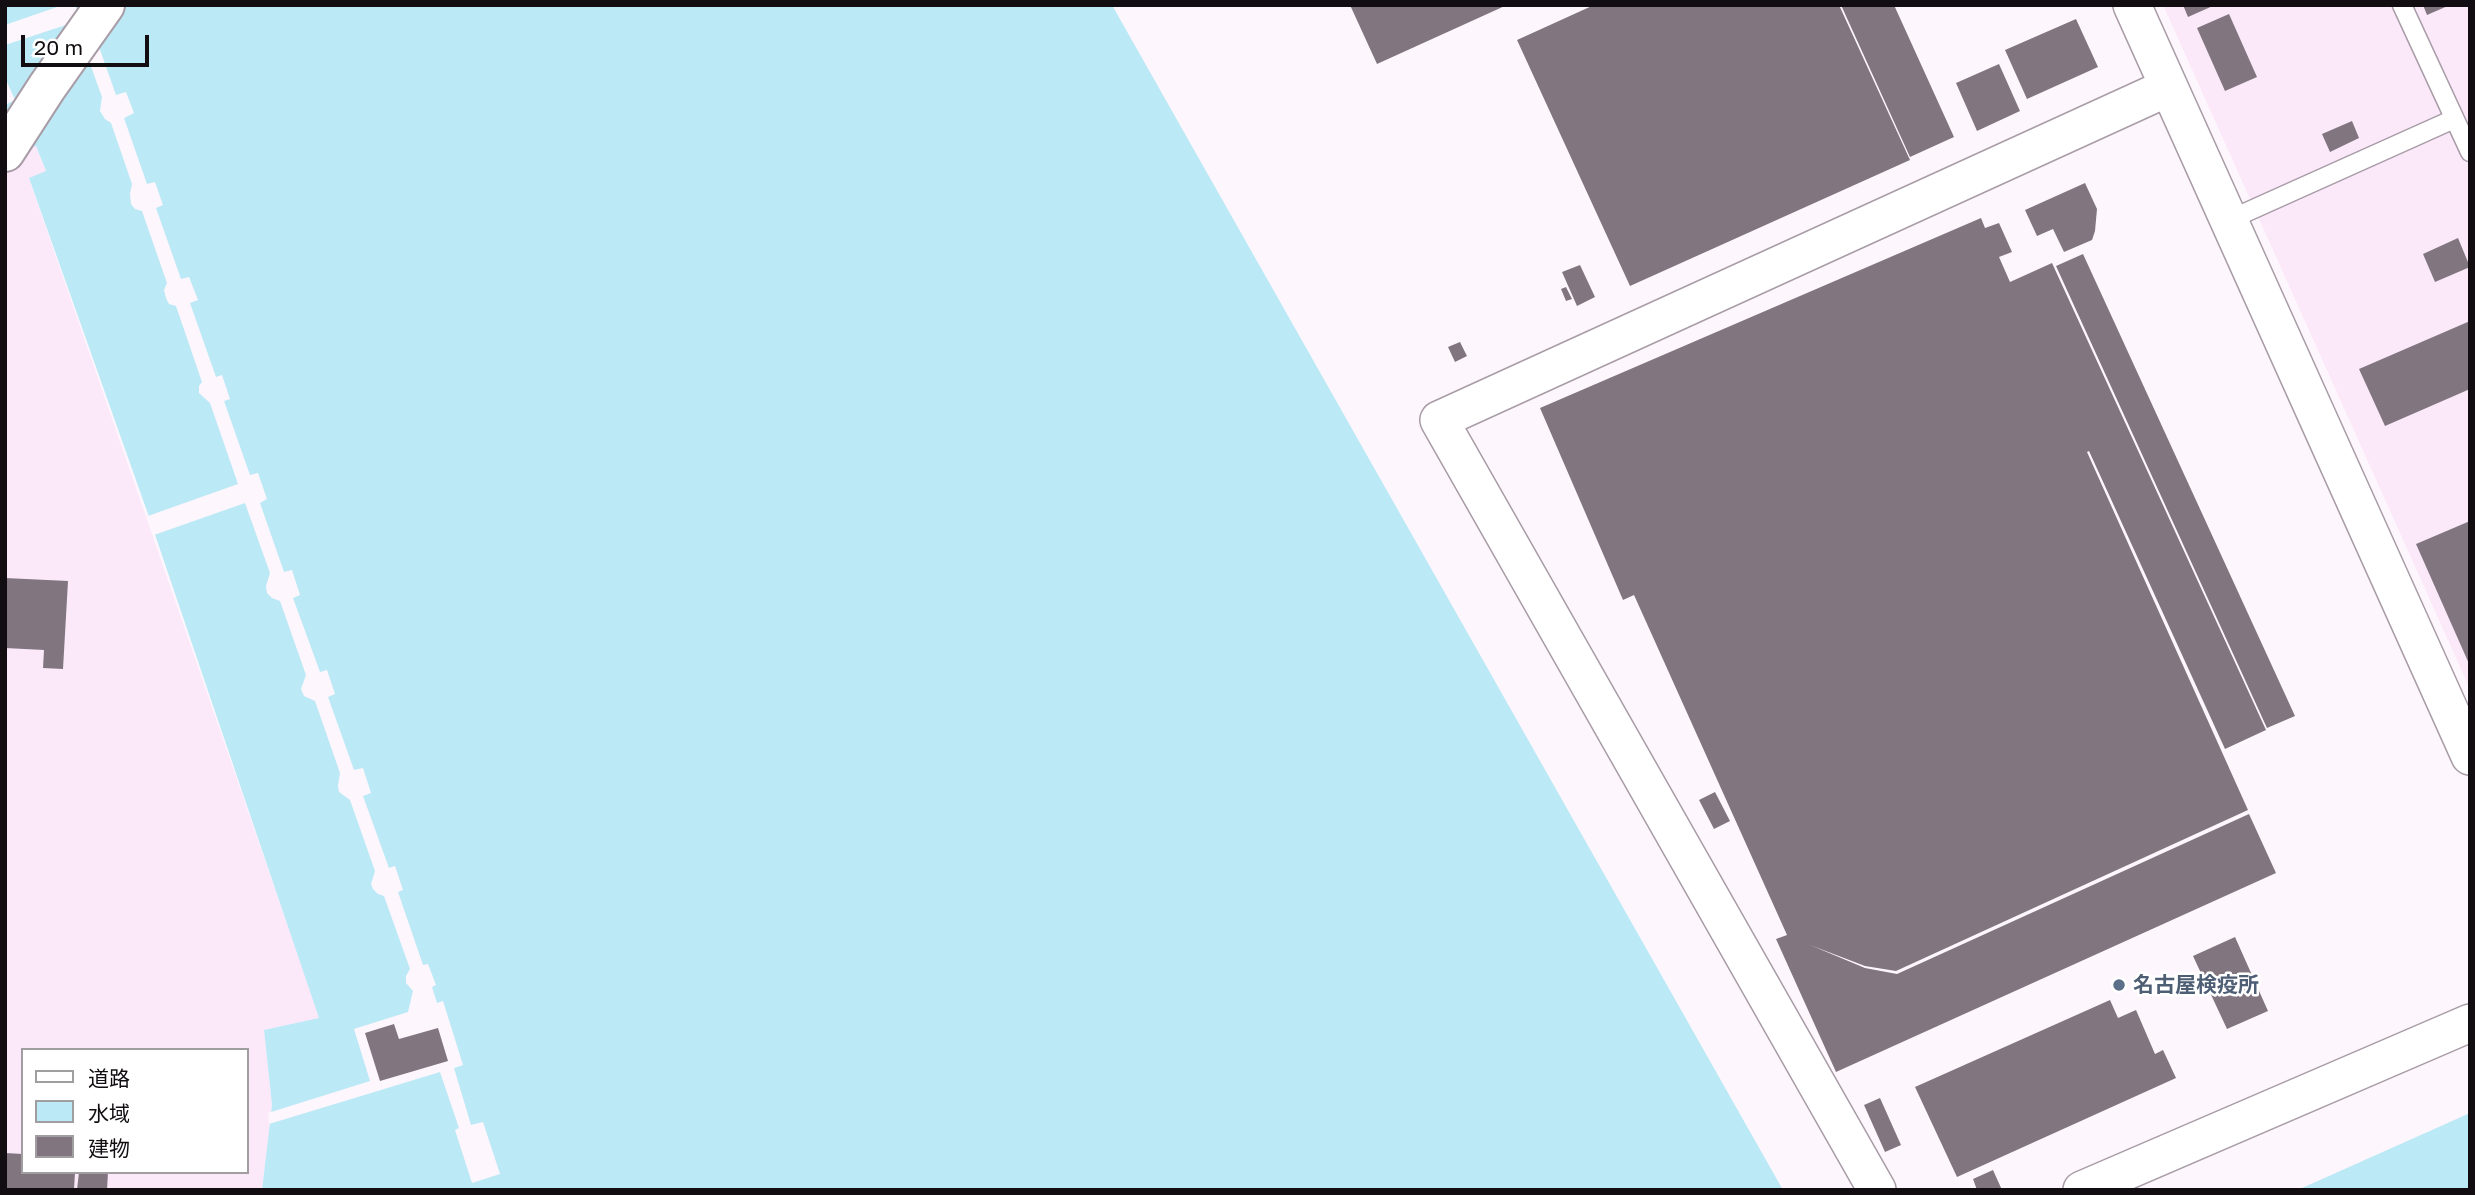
<!DOCTYPE html>
<html>
<head>
<meta charset="utf-8">
<style>
	body { margin:0 }
	#map { position:relative; width:2475px; height:1195px; overflow:hidden; background:#fef6fd; font-family:"Golos Text","Noto Sans JP",sans-serif }
	canvas { display:block }
	.frame { position:absolute; inset:0; border:7px solid #110d11; pointer-events:none }
	.legend { position:absolute; left:21px; top:1048px; width:228px; height:126px; box-sizing:border-box; background:#fff; border:2px solid #a09ea0; margin:0; padding:9px 12px; list-style:none; font-size:21px; color:#110d11 }
	.legend li { display:flex; align-items:center; gap:14px; height:35px }
	.legend b { width:35px; border:2px solid #a09ea0 }
	.scale { position:absolute; left:21px; top:35px; width:128px; height:32px; box-sizing:border-box; border:4px solid #110d11; border-top:0; padding-left:9px; font-size:21px; line-height:24px; white-space:nowrap; color:#110d11; -webkit-text-stroke:5px #fff; paint-order:stroke }
</style>
</head>
<body>
<div id="map">
<canvas width="2475" height="1195"></canvas>
<div class="frame"></div>
<ul class="legend">
<li><b style="height:9px;background:#fff"></b>道路</li>
<li><b style="height:19px;background:#bce9f6"></b>水域</li>
<li><b style="height:19px;background:#817680"></b>建物</li>
</ul>
<div class="scale">20 m</div>
</div>
<script>
const ctx = document.querySelector('canvas').getContext('2d');
ctx.lineJoin = 'round';
function fill(path, color) { ctx.fillStyle = color; ctx.fill(path, 'evenodd'); }
const shape = rows => new Path2D(rows.map(r => 'M' + r).join(''));
function strokePath(path, color, width, dash) { ctx.strokeStyle = color; ctx.lineWidth = width; ctx.lineCap = dash ? 'butt' : 'round'; ctx.setLineDash(dash || []); ctx.stroke(path); }
function drawText(font, color, halo, rows, align = 'center') {
  ctx.font = font + ' "Golos Text","Noto Sans JP",sans-serif'; ctx.lineWidth = 5; ctx.setLineDash([]); ctx.textBaseline = 'middle'; ctx.strokeStyle = halo; ctx.fillStyle = color; for (const [text, x, y, turn = 0] of rows) {
    ctx.save(); ctx.translate(x, y); ctx.rotate((+turn || 0) * Math.PI / 180); ctx.textAlign = isNaN(turn) ? turn : align; if (halo) ctx.strokeText(text, 0, 0); ctx.fillText(text, 0, 0); ctx.restore();
  }
}
const built = shape([
	[2163,5,2470,5,2470,689],
	[5,117,36,146,46,172,29,179,320,1019,264,1030,272,1105,262,1190,5,1190],
	[23,1050,247,1050,247,1172,23,1172]
]);
const water = shape([
	[5,5,1112,5,1783,1190,262,1190,272,1105,264,1030,319,1018,148,514,29,178,46,171,36,146,20,150,5,117,5,105,15,100,7,82,5,82],
	[2470,1113,2470,1190,2299,1190,2302,1188]
]);
const pier = shape([
	[63,5,75,5,78,13,86,10,116,95,126,92,134,113,124,118,147,184,155,182,163,205,156,208,181,279,189,277,198,300,190,303,216,377,222,375,230,399,224,401,250,475,258,473,267,499,260,503,284,572,292,570,300,595,293,598,320,672,327,670,335,694,328,697,354,770,363,768,371,793,363,796,389,868,395,866,403,890,398,892,423,965,428,964,436,985,432,987,437,1003,443,1001,463,1065,454,1068,471,1125,483,1122,500,1174,472,1183,455,1130,459,1128,440,1072,269,1124,268,1113,370,1081,354,1029,408,1012,413,991,406,983,406,976,410,969,384,896,378,894,373,889,371,884,375,871,350,800,339,792,338,786,340,773,315,701,304,696,301,689,306,675,280,601,272,598,267,593,266,586,270,573,245,503,154,535,148,516,238,484,210,403,199,393,199,386,202,382,176,306,169,304,166,298,164,290,167,283,142,211,135,209,131,204,130,194,132,184,111,123,105,119,100,111,102,97,75,22,5,45,5,25]
]);
const building = shape([
	[1350,5,1507,5,1377,64],
	[1594,5,1839,5,1910,160,1630,286,1517,40],
	[1841,5,1894,5,1954,137,1910,157],
	[2183,5,2215,5,2188,17],
	[2423,5,2450,5,2427,15],
	[2229,14,2257,77,2225,91,2197,28],
	[2076,19,2098,67,2027,99,2005,50],
	[1999,64,2020,111,1977,131,1956,83],
	[2352,121,2359,138,2330,152,2322,134],
	[2085,183,2097,209,2095,231,2092,240,2064,252,2053,229,2037,236,2025,210],
	[1981,218,1985,228,1999,223,2012,252,1999,257,2010,282,2052,263,2266,730,2225,749,2089,451,2087,452,2248,810,1896,971,1865,966,1810,945,1865,968,1897,974,2249,814,2276,873,1836,1072,1776,939,1787,935,1634,595,1623,600,1540,408],
	[2458,238,2470,267,2435,282,2423,254],
	[2083,254,2295,716,2267,728,2056,266],
	[1580,265,1595,297,1577,306,1562,272],
	[1566,287,1572,299,1566,301,1561,289],
	[2470,321,2470,389,2385,426,2359,369],
	[1460,342,1467,356,1455,362,1448,347],
	[2470,521,2470,666,2416,544],
	[5,578,68,581,63,669,43,668,44,650,5,648],
	[1715,792,1730,821,1714,829,1699,800],
	[2235,937,2268,1011,2227,1029,2193,956],
	[2110,1000,2118,1018,2136,1010,2155,1054,2163,1050,2176,1078,1957,1177,1915,1087],
	[394,1024,399,1039,438,1028,448,1061,380,1081,365,1033],
	[1880,1098,1901,1145,1885,1152,1864,1105],
	[5,1153,23,1154,23,1172,75,1172,74,1190,5,1190],
	[1993,1170,2002,1190,1977,1190,1973,1179],
	[79,1172,108,1172,107,1190,77,1190]
]);
const service = shape([
	[2402,5,2470,152],
	[2229,220,2454,119]
]);
const minor = shape([
	[2132,5,2470,756],
	[1877,1190,1439,420,2169,87],
	[2082,1190,2470,1023]
]);
const tertiary = shape([
	[5,152,47,87,105,5]
]);
const markers = [
	[2119,985,7,"#5c6f8a"]
];
const serviceNames = [
	["名古屋検疫所",2133,985]
];
fill(built, '#fbe9fa');
fill(water, '#bce9f6');
fill(pier, '#fef6fd');
fill(building, '#817680');
strokePath(service, '#a89ca7', 21);
strokePath(minor, '#a89ca7', 40);
strokePath(tertiary, '#a89ca7', 42);
strokePath(service, '#fff', 18);
strokePath(minor, '#fff', 37);
strokePath(tertiary, '#fff', 38);
for (const [x, y, r, color] of markers) { const dot = new Path2D(); dot.arc(x, y, r, 0, 2 * Math.PI); ctx.fillStyle = color; ctx.fill(dot); strokePath(dot, '#fff', 2.5); }
drawText('bold 21px', '#4e5e75', '#fff', serviceNames, 'left');
</script>
</body>
</html>
